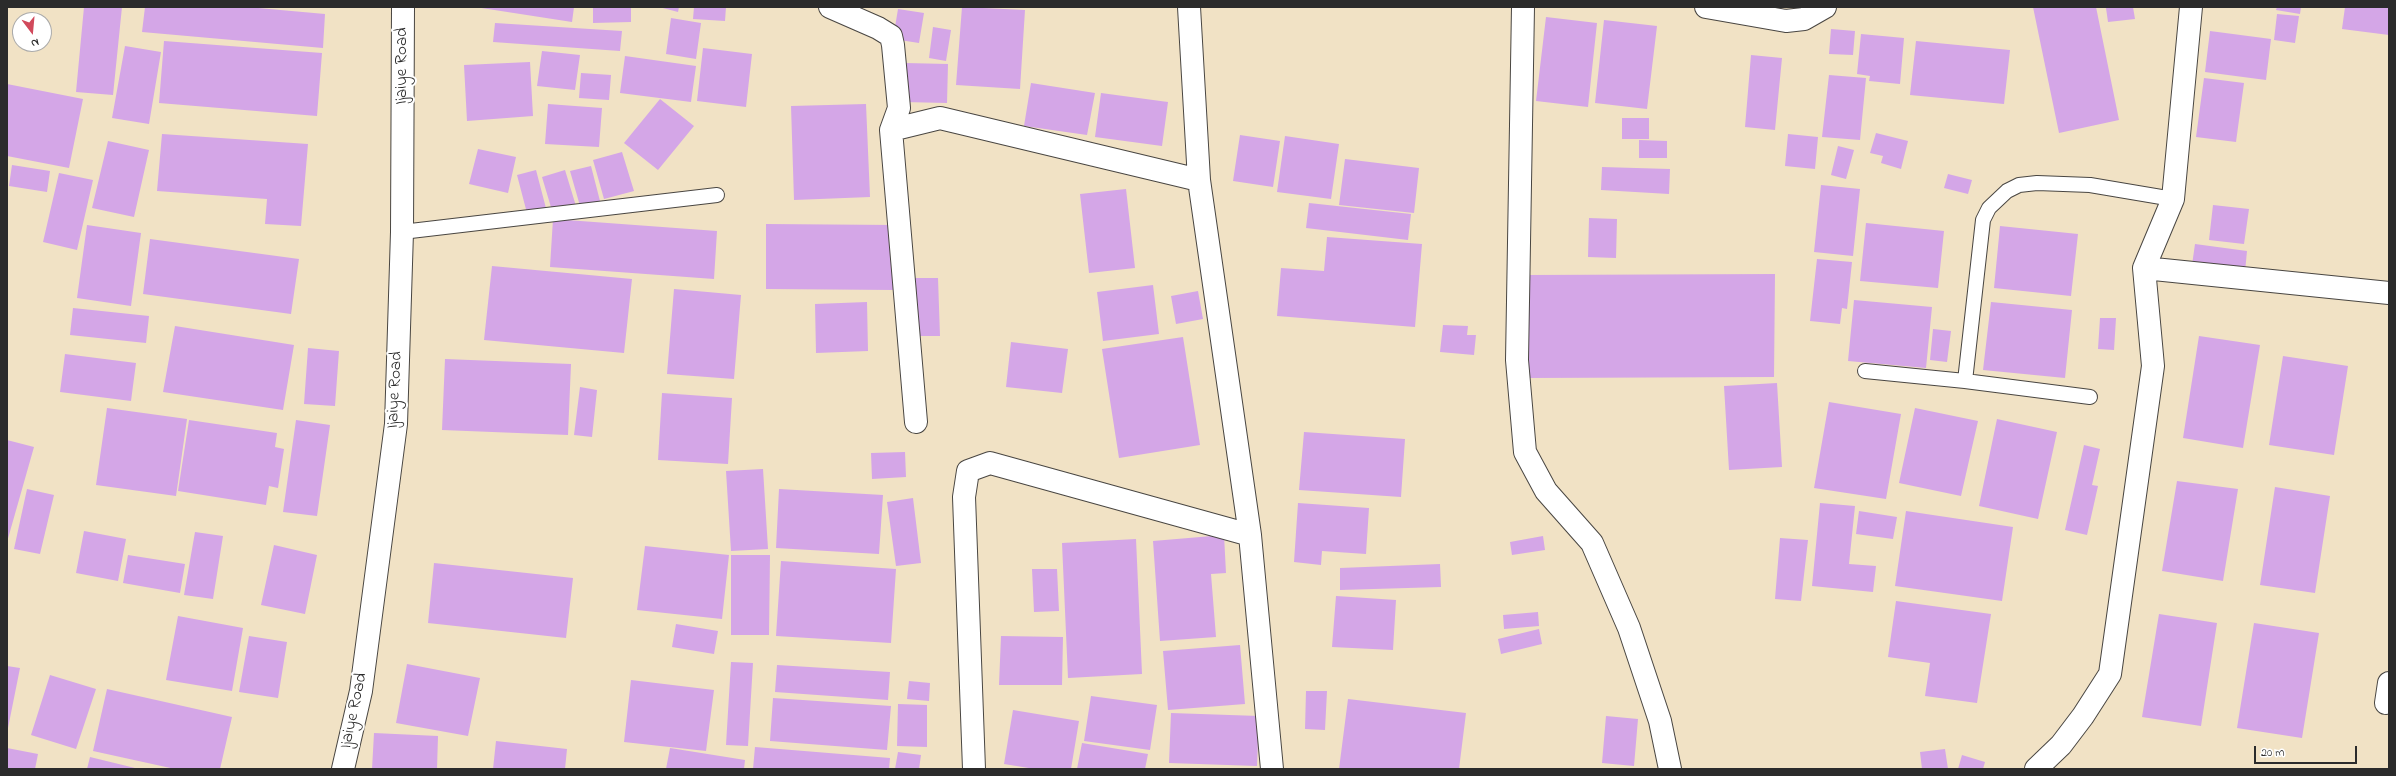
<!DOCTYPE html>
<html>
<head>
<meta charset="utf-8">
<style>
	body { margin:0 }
	#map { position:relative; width:2396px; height:776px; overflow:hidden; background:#f1e2c5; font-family:"Indie Flower",sans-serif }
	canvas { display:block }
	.frame { position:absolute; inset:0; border:8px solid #2b2b2b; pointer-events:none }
	.north { position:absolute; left:12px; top:12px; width:40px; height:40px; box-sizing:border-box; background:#fff; border:1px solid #aaa; border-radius:50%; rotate:164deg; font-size:11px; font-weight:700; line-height:16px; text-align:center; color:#2b2b2b }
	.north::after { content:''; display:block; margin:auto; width:14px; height:18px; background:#d1495b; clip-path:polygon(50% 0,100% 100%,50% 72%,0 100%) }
	.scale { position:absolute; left:2254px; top:746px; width:103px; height:18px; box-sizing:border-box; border:2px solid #2b2b2b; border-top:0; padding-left:5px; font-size:12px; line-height:14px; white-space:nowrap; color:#2b2b2b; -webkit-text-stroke:3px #fff; paint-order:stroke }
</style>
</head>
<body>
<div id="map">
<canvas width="2396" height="776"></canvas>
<div class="frame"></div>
<div class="north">N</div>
<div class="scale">20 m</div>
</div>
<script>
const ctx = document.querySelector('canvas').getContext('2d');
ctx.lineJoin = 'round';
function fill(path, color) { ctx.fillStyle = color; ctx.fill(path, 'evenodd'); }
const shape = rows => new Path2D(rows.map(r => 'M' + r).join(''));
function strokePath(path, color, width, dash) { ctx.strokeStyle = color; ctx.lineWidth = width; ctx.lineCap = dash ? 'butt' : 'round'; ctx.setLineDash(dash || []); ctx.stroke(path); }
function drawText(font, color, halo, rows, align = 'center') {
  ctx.font = font + ' "Indie Flower",sans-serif'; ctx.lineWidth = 4; ctx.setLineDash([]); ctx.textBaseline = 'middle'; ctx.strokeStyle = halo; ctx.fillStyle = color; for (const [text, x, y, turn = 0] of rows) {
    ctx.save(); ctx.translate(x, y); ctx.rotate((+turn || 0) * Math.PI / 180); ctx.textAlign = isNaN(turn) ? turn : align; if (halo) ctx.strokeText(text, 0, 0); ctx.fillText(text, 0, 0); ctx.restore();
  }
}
const building = shape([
	[84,7,122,7,113,95,76,92],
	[145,7,247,7,325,14,323,48,142,32],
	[475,7,574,7,572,22],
	[593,7,631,7,631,22,593,23],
	[659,7,679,7,678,12],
	[694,7,726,7,725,21,693,19],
	[962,7,1025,10,1020,89,956,85],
	[2033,7,2096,7,2119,120,2059,133],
	[2133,7,2135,19,2108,22,2106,8],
	[2277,7,2301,7,2300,14,2276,10],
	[2345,7,2389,7,2389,35,2342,29],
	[898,9,924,13,919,43,893,39],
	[2277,14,2299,16,2295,43,2274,40],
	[1546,17,1597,23,1588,107,1536,101],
	[671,18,701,23,696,59,666,54],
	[1604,20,1657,26,1647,109,1595,103],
	[495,23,622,31,620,51,493,42],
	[933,27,951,30,946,61,929,58],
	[1831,29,1855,31,1853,55,1829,54],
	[2210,31,2271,39,2266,80,2205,72],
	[1861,34,1904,38,1900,84,1869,81,1870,76,1857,74],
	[164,41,322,53,317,116,159,103],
	[1916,41,2010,50,2004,104,1910,95],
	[125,46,161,52,149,124,112,118],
	[703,48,752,54,746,107,697,101],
	[542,51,580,55,575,90,537,86],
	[1751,55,1782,58,1775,130,1745,127],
	[625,56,696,66,691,102,620,93],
	[530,62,533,116,467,121,464,65],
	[905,63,948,64,947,103,903,102],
	[581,73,611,75,609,100,579,98],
	[1829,75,1866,78,1860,140,1822,137],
	[2204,78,2244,83,2236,142,2196,137],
	[1031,83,1095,93,1087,135,1024,126],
	[7,84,83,99,69,168,7,156],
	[1101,93,1168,102,1162,146,1095,137],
	[660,99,694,126,658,170,624,143],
	[548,104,602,108,599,147,545,144],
	[866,104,870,197,794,200,791,106],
	[1622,118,1649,118,1649,139,1622,139],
	[1876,133,1908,141,1901,169,1881,163,1883,156,1870,153],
	[162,134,308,144,301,226,265,224,267,199,157,191],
	[1788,134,1818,137,1815,169,1785,166],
	[1240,135,1280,141,1273,187,1233,181],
	[1285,136,1339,144,1331,199,1277,192],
	[1639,140,1667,141,1667,158,1639,158],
	[108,141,149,150,134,217,92,208],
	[1838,146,1854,150,1846,179,1831,175],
	[478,149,516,157,508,193,469,184],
	[622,152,634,191,604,199,593,160],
	[1345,159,1419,168,1414,213,1339,205],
	[12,165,50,171,47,192,9,186],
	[591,166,600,201,580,206,570,171],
	[1602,167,1670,169,1669,194,1601,190],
	[536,170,547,212,528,217,517,175],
	[565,170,576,206,553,214,542,177],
	[59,173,93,180,77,250,43,242],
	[1948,174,1972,180,1968,194,1944,188],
	[1821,185,1860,189,1853,256,1814,252],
	[1126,189,1135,268,1089,273,1080,194],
	[1309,203,1411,214,1408,240,1306,228],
	[2213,205,2249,209,2244,244,2209,240],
	[1589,218,1617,219,1616,258,1588,257],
	[553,219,717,231,714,279,550,267],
	[1866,223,1944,231,1938,288,1860,281],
	[766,224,895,225,895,290,766,289],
	[87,225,141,233,131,306,77,298],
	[2000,226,2078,234,2071,296,1994,288],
	[1327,237,1422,244,1415,327,1277,316,1281,268,1324,271],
	[150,239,299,259,291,314,143,294],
	[2195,244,2247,251,2245,272,2192,265],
	[1817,259,1852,262,1847,309,1842,308,1840,324,1810,321],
	[492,266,632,279,624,353,484,340],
	[1775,274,1774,377,1528,378,1528,275],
	[914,278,938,278,940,336,915,336],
	[1153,285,1159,334,1103,341,1097,292],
	[674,289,741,295,734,379,667,374],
	[1198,291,1203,319,1176,324,1171,296],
	[1854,300,1932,307,1926,368,1848,361],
	[867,302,868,351,816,353,815,304],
	[1991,302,2072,310,2065,378,1983,370],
	[73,308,149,316,146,343,70,335],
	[2100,318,2116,318,2114,350,2098,349],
	[1443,325,1468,326,1467,335,1476,335,1474,355,1440,352],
	[175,326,294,345,283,410,163,392],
	[1933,329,1951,331,1947,362,1930,360],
	[2199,336,2260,345,2243,448,2183,438],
	[1183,337,1200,445,1119,458,1102,349],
	[1011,342,1068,349,1062,393,1006,387],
	[308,348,339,351,335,406,304,404],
	[65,354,136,363,131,401,60,392],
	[2283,356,2348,366,2334,455,2269,445],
	[445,359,571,364,568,435,442,430],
	[1777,383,1782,467,1729,470,1724,386],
	[580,387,597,390,592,437,574,435],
	[662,393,732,398,728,464,658,460],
	[1829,402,1901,414,1886,499,1814,488],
	[107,408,187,419,176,496,96,485],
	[1915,408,1978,421,1961,496,1899,483],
	[1997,419,2057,432,2038,519,1979,506],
	[189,420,277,433,275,447,284,449,278,488,269,486,266,505,178,491],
	[296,420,330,425,317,516,283,512],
	[1304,432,1405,439,1401,497,1299,490],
	[7,440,34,447,7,542],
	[2084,445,2100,449,2092,485,2098,486,2087,535,2065,530],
	[905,452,906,477,872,479,871,453],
	[763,469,768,549,731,551,726,471],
	[2177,481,2238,489,2223,581,2162,571],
	[2275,487,2330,496,2315,593,2260,585],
	[27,489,54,495,40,554,14,549],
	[779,489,883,495,879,554,776,548],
	[913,498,921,563,896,566,887,502],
	[1298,503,1369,508,1366,554,1322,551,1321,565,1294,562],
	[1820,503,1855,506,1849,564,1876,566,1873,592,1812,586],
	[1859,511,1897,517,1893,539,1856,534],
	[1906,511,2013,527,2002,601,1895,586],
	[84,531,126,539,118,581,76,573],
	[195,532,223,536,213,599,184,595],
	[1224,535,1226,573,1211,574,1216,637,1160,641,1153,541],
	[1543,536,1545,550,1512,555,1510,542],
	[1780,538,1808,540,1801,601,1775,599],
	[1136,539,1142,674,1068,678,1062,543],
	[274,545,317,555,305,614,261,605],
	[645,546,729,555,722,619,637,610],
	[128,555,185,564,180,593,123,583],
	[731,555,770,555,769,635,731,635],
	[781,561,896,569,891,643,776,636],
	[434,563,573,578,566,638,428,623],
	[1440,564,1441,587,1340,590,1340,568],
	[1032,569,1057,569,1059,611,1034,612],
	[1336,596,1396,600,1393,650,1332,647],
	[1896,601,1991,614,1977,703,1925,696,1930,663,1888,657],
	[1538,612,1539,626,1504,629,1503,615],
	[2159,614,2217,623,2201,726,2142,717],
	[178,616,243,628,232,691,166,680],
	[2254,623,2319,633,2302,738,2237,728],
	[676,624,718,631,714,654,672,647],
	[1539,629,1542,644,1501,654,1498,639],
	[249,636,287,642,278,698,239,692],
	[1001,636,1063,637,1062,685,999,685],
	[1240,645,1245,704,1168,710,1163,651],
	[731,662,753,663,748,746,726,745],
	[407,664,480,678,468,736,396,723],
	[777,665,890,672,888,700,775,692],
	[7,666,20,668,8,728,7,728],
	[50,675,96,689,76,749,31,735],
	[631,680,714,690,706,751,624,742],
	[909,681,930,683,929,701,907,699],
	[107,689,232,717,220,769,175,769,93,751],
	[1306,691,1327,691,1325,730,1305,729],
	[1091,696,1157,705,1150,750,1084,741],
	[773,698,891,706,887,750,770,741],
	[1348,699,1466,713,1459,769,1339,769],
	[898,704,927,705,927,747,897,746],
	[1013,710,1079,721,1071,769,1035,769,1004,764],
	[1171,713,1259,716,1257,766,1169,763],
	[1606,716,1638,719,1634,766,1602,763],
	[374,733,438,736,437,769,372,769],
	[496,741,567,749,565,769,493,769],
	[1082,743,1148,754,1145,769,1077,769],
	[755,747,890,758,889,769,753,769],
	[7,748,38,754,35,769,7,769],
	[670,748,745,760,744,769,666,769],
	[1945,749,1948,769,1922,769,1920,752],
	[898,752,921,755,919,769,895,769],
	[1962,755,1985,762,1983,769,1958,769],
	[90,757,135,768,135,769,87,769]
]);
const lane = shape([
	[402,232,717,195],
	[1865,371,1965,381],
	[2090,397,1965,381,1983,220,1989,208,2007,191,2019,185,2037,183,2090,185,2173,199]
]);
const street = shape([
	[830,7,878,28,891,36,893,45,899,108,891,130,916,422],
	[1189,7,1199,180,1250,535,1272,769],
	[1523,7,1517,360,1525,452,1546,491,1592,543,1629,628,1660,721,1670,769],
	[1706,7,1786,21,1804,19,1825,7],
	[891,130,940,118,1199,180],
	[2144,268,2389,293],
	[2386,703,2389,683],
	[343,769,361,691,396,424,402,232,403,7],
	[974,769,964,497,968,471,990,463,1250,535],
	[2036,769,2061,745,2083,716,2110,674,2153,366,2144,268,2173,199,2191,7]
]);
const streetNames = [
	["Ijaiye Road",403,66,-90],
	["Ijaiye Road",396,390,-87],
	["Ijaiye Road",355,711,-78]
];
fill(building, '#d4a6e7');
strokePath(lane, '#494642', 16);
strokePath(street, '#494642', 24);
strokePath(lane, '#fff', 14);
strokePath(street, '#fff', 22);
drawText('17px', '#2b2b2b', '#fff', streetNames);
</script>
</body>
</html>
